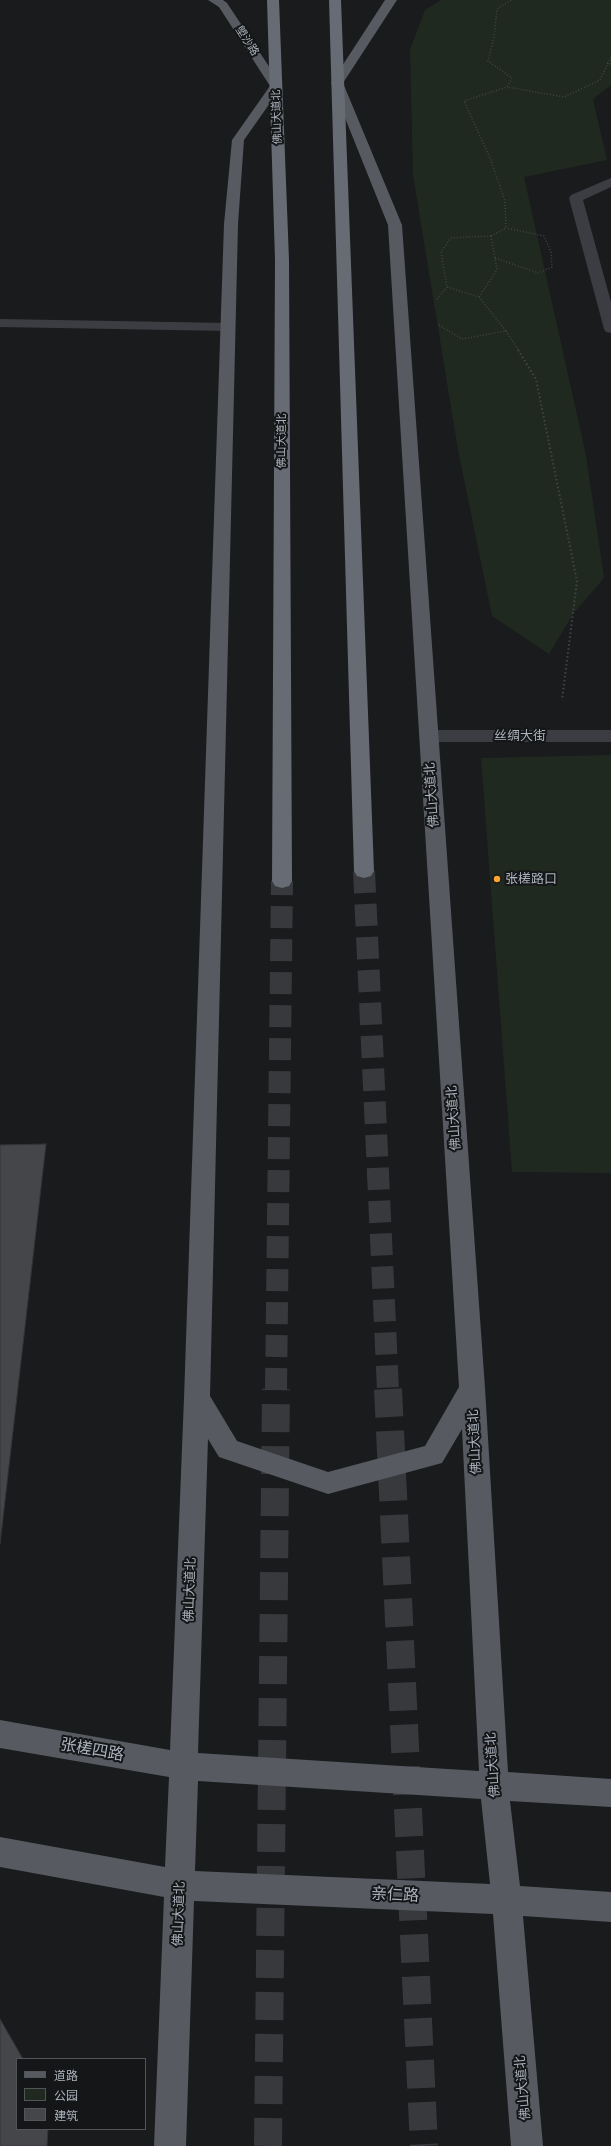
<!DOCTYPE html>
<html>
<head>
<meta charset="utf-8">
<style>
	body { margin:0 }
	#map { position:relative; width:611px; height:2146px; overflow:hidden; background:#1a1b1d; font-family:"Work Sans","Noto Sans SC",sans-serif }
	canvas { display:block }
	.legend { position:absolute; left:16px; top:2058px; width:130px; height:72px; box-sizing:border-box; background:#151618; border:1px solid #51555a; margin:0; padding:5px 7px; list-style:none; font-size:12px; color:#acb3bd }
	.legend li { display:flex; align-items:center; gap:8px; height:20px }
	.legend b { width:20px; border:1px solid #51555a }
</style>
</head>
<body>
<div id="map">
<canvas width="611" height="2146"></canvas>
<ul class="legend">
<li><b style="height:5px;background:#575a61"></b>道路</li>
<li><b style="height:11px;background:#202920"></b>公园</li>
<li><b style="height:11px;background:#44464a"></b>建筑</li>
</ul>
</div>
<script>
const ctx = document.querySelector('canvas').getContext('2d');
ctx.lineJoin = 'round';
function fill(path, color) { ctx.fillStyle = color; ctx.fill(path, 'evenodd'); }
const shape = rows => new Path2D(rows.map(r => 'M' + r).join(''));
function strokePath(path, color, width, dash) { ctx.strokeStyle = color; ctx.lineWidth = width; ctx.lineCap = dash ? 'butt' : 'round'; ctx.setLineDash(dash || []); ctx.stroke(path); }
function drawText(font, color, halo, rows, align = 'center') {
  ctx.font = font + ' "Work Sans","Noto Sans SC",sans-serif'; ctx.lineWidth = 4; ctx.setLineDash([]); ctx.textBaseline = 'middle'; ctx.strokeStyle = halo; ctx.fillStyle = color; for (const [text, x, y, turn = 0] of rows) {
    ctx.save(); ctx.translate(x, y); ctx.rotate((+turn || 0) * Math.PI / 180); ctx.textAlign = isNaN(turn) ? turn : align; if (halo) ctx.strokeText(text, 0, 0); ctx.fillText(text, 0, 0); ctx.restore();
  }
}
const green = shape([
	[441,0,611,0,611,85,593,99,607,160,524,177,586,455,604,578,573,614,549,654,492,616,458,450,413,175,410,50,425,10],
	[611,755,611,1173,512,1172,481,758]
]);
const building = shape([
	[46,1144,0,1544,0,1145,46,1144],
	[0,2019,23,2059,17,2059,17,2129,48,2129,47,2146,0,2146,0,2019]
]);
const highwayTunnelFar1 = shape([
	[364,871,388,1390],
	[276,1390,282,881]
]);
const highwayTunnel = shape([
	[388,1389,424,2146],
	[268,2146,276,1389]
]);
const pathFar1 = shape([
	[511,0,497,9,494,37,488,61,512,78,507,87,564,97,600,80,611,57],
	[607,63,611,64],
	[491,236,497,270,479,297,447,287,441,252,451,238,491,236],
	[491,236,506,228,505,201,490,158,464,101,507,87],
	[495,258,538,273,552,267,551,252,544,236,506,228],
	[437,299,447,287],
	[439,325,462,339,506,331,479,297],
	[506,331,519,351]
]);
const path = shape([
	[518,350,536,379,577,581,562,700]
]);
const minor = shape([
	[611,178,611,187,583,200,611,302,611,333,606,332,604,329,569,198,571,195,611,178],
	[0,319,228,323,233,324,235,327,233,330,228,331,0,327,0,319],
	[428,730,611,730,611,742,428,742,421,740,419,736,421,732,428,730]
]);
const major = shape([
	[208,0,223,0,227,3,282,86,244,140,238,224,210,1396,237,1441,328,1472,425,1446,459,1387,388,225,331,83,385,0,397,0,343,83,402,225,485,1388,508,1772,611,1779,611,1807,510,1801,520,1886,611,1892,611,1922,523,1916,543,2146,511,2146,493,1914,194,1901,186,2146,154,2146,164,1897,0,1867,0,1837,165,1867,169,1777,0,1748,0,1720,170,1750,184,1398,224,224,232,140,270,86,219,7,208,0],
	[462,1429,479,1771,198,1753,208,1439,219,1457,328,1494,442,1463,462,1429],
	[198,1781,481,1799,490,1884,195,1871,198,1781]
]);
const highway = shape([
	[267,0,279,0,289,260,292,881,289,886,282,888,275,886,272,881,275,260,267,0],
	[329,0,341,0,374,871,371,876,364,878,357,876,354,871,329,0]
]);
const markers = [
	[497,879,4,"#fca533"]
];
const farStreetnames = [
	["塱沙路",247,41,57],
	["佛山大道北",277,117,-92],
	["佛山大道北",282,441,-90]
];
const streetNames = [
	["丝绸大街",520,736],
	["佛山大道北",432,795,-94],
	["佛山大道北",454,1118,-94],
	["佛山大道北",475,1442,-93],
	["佛山大道北",190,1590,-88],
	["佛山大道北",493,1765,-94],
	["佛山大道北",179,1914,-88],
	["佛山大道北",523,2088,-95]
];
const poiNames = [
	["张槎路口",505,879]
];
const nearStreetnames = [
	["张槎四路",92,1750,10],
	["亲仁路",395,1895,3]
];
fill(green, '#202920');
fill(building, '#44464a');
strokePath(building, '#343539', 1);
strokePath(highwayTunnelFar1, '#37393d', 22, [22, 11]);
strokePath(highwayTunnel, '#37393d', 28, [28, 14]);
strokePath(pathFar1, '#414449', 1.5, [1, 2]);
strokePath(path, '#414449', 2, [1.5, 2.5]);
fill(minor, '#3b3d42');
fill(major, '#575a61');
fill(highway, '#676b74');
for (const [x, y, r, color] of markers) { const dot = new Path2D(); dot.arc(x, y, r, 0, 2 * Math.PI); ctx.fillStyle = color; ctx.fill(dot); strokePath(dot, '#151618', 1.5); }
drawText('11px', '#acb3bd', '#151618', farStreetnames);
drawText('13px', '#acb3bd', '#151618', streetNames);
drawText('13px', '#acb3bd', '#151618', poiNames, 'left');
drawText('16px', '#acb3bd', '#151618', nearStreetnames);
</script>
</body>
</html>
